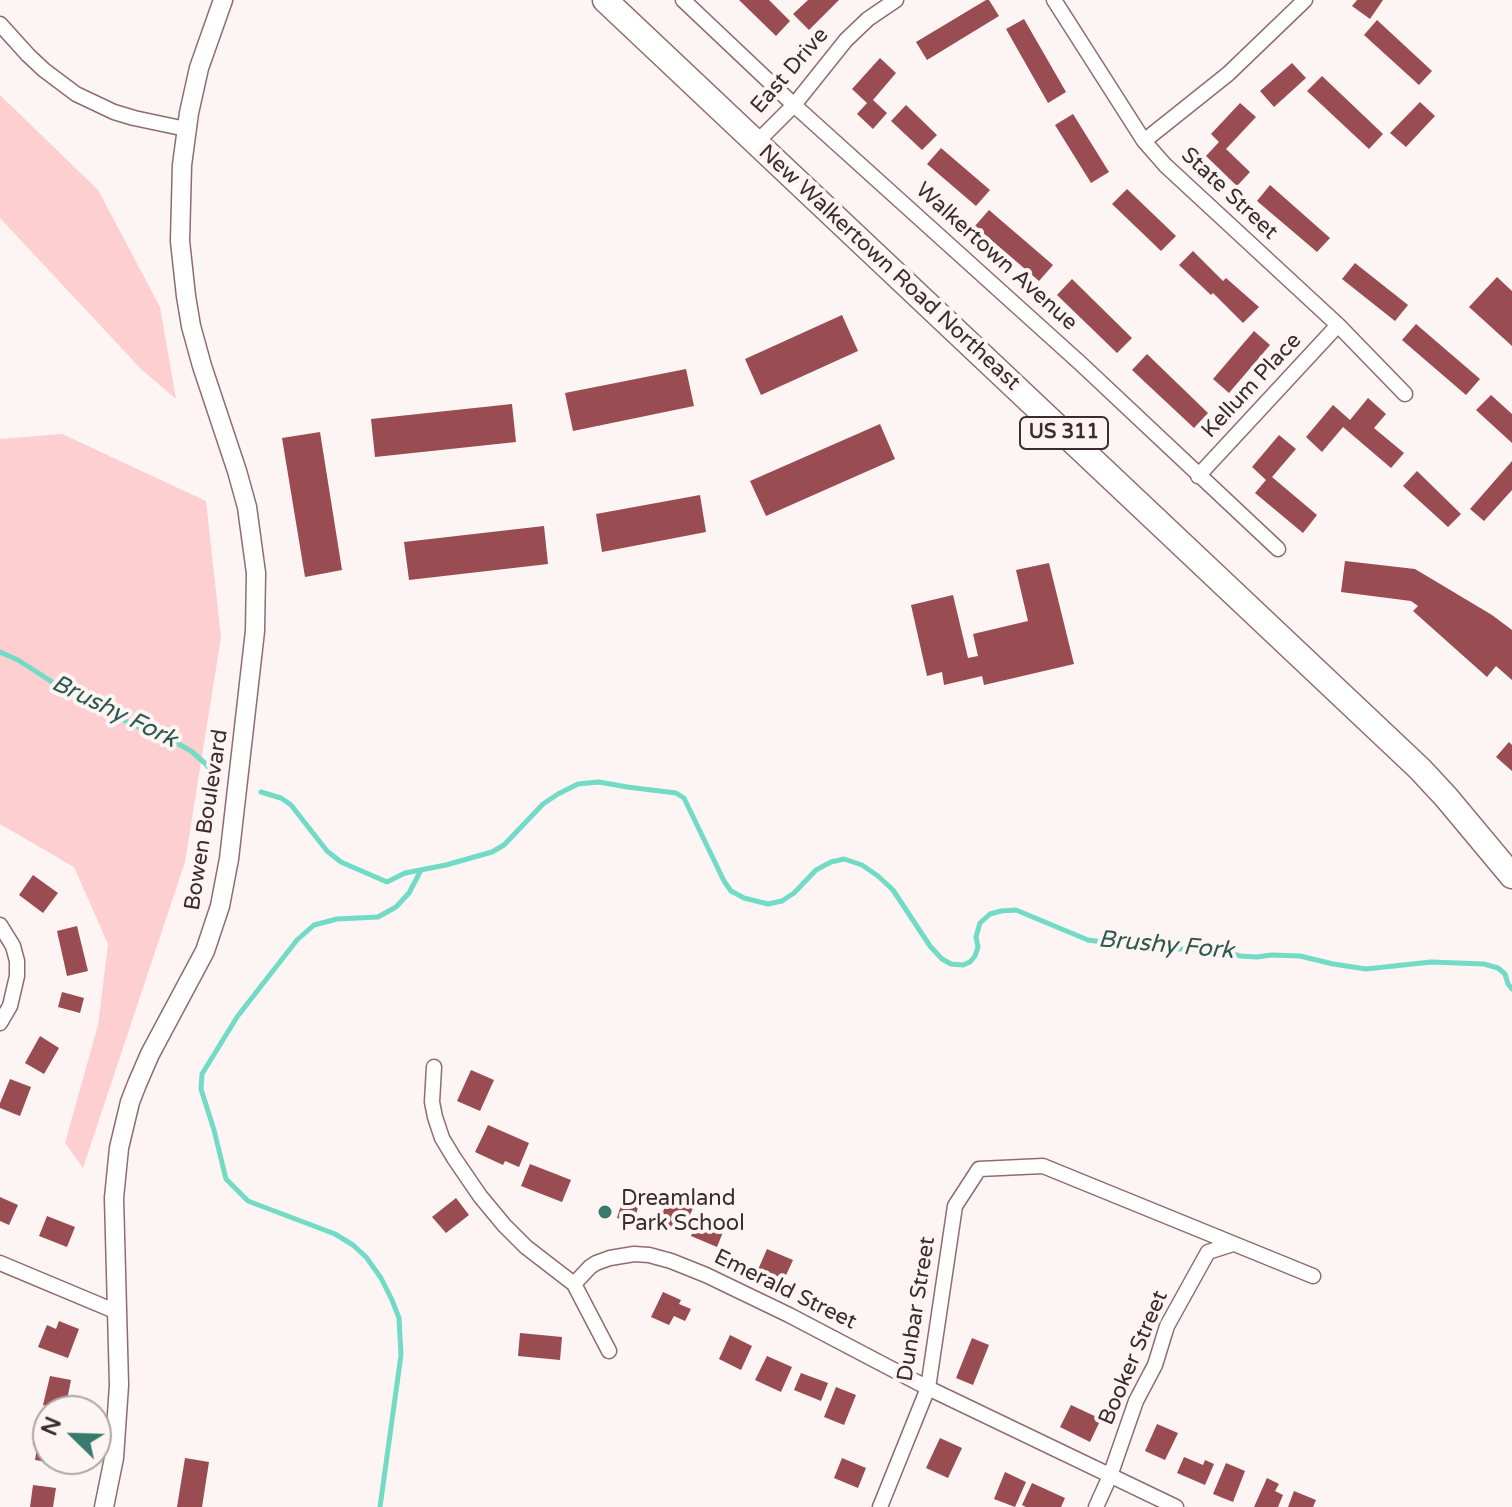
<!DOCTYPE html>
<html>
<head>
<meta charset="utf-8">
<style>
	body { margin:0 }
	#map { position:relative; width:1512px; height:1507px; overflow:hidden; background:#fdf4f4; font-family:"Varela Round",sans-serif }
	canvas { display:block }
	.north { position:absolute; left:32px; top:1395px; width:80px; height:80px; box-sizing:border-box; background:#fdf4f4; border:2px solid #b0a4a4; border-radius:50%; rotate:293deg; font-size:22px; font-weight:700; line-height:32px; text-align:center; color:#3c2c2c }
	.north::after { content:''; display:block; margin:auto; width:28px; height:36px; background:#387b6e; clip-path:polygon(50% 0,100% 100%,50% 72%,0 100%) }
</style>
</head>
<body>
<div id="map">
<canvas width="1512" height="1507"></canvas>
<div class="north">N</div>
</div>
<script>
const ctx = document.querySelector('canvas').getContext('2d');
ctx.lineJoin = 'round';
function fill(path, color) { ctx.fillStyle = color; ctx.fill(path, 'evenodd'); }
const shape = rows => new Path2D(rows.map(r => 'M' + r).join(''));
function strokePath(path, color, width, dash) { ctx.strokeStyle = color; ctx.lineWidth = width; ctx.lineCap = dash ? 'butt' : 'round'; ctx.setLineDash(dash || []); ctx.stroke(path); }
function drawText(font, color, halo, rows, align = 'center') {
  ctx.font = font + ' "Varela Round",sans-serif'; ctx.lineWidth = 8; ctx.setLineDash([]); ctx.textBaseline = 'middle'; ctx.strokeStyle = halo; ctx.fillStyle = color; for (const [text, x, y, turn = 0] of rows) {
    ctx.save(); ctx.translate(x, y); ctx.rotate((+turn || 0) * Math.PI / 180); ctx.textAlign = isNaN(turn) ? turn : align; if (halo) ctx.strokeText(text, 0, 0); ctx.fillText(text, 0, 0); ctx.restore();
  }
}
const green = shape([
	[0,95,98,190,160,307,176,399,142,370,0,218],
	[62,434,206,501,221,637,185,862,83,1168,65,1143,98,1025,108,944,74,867,0,824,0,439]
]);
const stream = shape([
	[0,652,18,660,71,694,136,726,175,742,191,751,207,765,212,776,220,782],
	[261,792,281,798,291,805,327,851,341,862,387,882,405,873,446,865,492,852,504,845,543,804,558,794,578,784,599,782,627,787,676,793,684,798,724,881,731,891,744,898,768,904,782,901,794,893,816,870,831,862,844,859,862,865,878,876,893,890,930,946,942,959,951,964,963,965,970,962,975,956,978,947,976,937,980,923,990,914,1001,911,1016,910,1088,940,1155,949,1201,949,1226,951,1240,956,1257,957,1271,955,1300,956,1333,964,1366,969,1431,962,1484,964,1498,968,1505,974,1508,984,1512,989],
	[380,1507,401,1355,399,1318,392,1300,381,1278,366,1257,353,1245,335,1234,248,1201,226,1179,214,1130,201,1089,202,1074,237,1017,297,940,314,925,337,919,378,917,396,907,409,893,421,870]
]);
const building = shape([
	[739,0,769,0,790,21,776,36],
	[808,0,839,0,809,30,793,14],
	[986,0,989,0,999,16,927,60,916,42],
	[1357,0,1383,0,1370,19,1352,6],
	[1024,19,1066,92,1048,103,1006,29],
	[1377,20,1432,71,1419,85,1364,35],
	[880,58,896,73,873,100,887,113,873,129,857,114,867,103,852,89],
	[1292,63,1306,78,1274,107,1260,91],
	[1322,76,1383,134,1369,149,1307,91],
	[1420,102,1435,116,1406,147,1390,133],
	[1240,103,1256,117,1226,149,1250,172,1237,186,1206,156,1219,142,1211,134],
	[906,105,937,135,922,150,891,121],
	[1073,114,1109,172,1091,183,1055,125],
	[941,148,990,190,976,206,927,164],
	[1270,185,1330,238,1317,252,1257,201],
	[1127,189,1176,236,1161,251,1112,204],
	[989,210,1053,265,1039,281,975,226],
	[1193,251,1223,281,1226,278,1259,307,1243,323,1213,293,1211,295,1179,265],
	[1355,263,1408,305,1395,321,1342,279],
	[1497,277,1512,291,1512,346,1469,307],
	[1072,279,1132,338,1117,353,1057,295],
	[842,315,858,351,761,395,745,359],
	[1416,324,1480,379,1466,395,1402,340],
	[1254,331,1270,345,1229,393,1213,379],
	[1147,354,1208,413,1194,428,1132,370],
	[686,369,694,406,573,431,565,393],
	[1491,395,1512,414,1512,443,1476,410],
	[1368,398,1386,414,1374,428,1404,453,1391,468,1343,427,1322,452,1306,437,1333,405,1350,420],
	[512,404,516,442,375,457,371,419],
	[880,424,895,459,766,516,750,481],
	[320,432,342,570,305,577,282,438],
	[1279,435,1296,449,1272,477,1317,515,1303,533,1255,493,1266,480,1252,467],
	[1512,461,1512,490,1484,521,1470,509],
	[1417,471,1461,514,1448,527,1403,486],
	[700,495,706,532,602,552,596,514],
	[544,526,548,564,409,580,404,542],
	[1345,561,1415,569,1492,615,1512,630,1512,680,1496,666,1487,677,1413,611,1418,606,1411,601,1341,592],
	[1049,563,1074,664,984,685,982,676,944,685,942,672,927,676,911,605,953,595,968,658,978,656,973,634,1028,621,1016,570],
	[1509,742,1512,745,1512,771,1496,757],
	[33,875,58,893,43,913,19,895],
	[77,926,88,971,67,976,57,931],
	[62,992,84,998,80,1013,58,1007],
	[40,1036,59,1048,44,1074,25,1063],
	[471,1070,494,1080,480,1111,457,1101],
	[10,1079,31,1087,20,1116,0,1108,0,1103],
	[488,1125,529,1143,519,1167,505,1161,503,1165,475,1152],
	[530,1164,571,1180,562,1202,521,1186],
	[0,1197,18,1205,9,1225,0,1221],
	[456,1198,469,1215,446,1233,432,1217],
	[669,1198,693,1208,682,1233,658,1223],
	[622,1202,638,1207,634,1223,617,1218],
	[47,1216,75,1227,67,1247,39,1236],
	[699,1216,725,1227,717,1247,691,1236],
	[767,1249,793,1260,782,1284,757,1272],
	[663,1292,681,1300,679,1304,691,1309,685,1321,674,1316,669,1325,651,1317],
	[59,1321,79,1329,68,1358,38,1347,47,1325,56,1329],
	[520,1333,562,1337,560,1360,518,1356],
	[730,1335,752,1346,741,1370,719,1359],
	[972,1338,989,1345,973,1385,956,1378],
	[767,1356,792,1367,781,1392,755,1380],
	[801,1373,828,1383,821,1401,794,1390],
	[50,1376,71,1380,65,1410,43,1405],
	[836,1387,856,1395,844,1425,824,1417],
	[1071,1405,1101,1419,1090,1442,1060,1427],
	[1157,1424,1178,1433,1165,1460,1145,1451],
	[40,1430,48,1431,48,1459,60,1459,59,1464,35,1460],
	[940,1438,962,1448,948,1478,926,1468],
	[1184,1457,1203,1465,1205,1460,1214,1464,1205,1485,1177,1473],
	[185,1458,209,1462,202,1507,177,1507],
	[842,1458,866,1468,858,1488,834,1478],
	[1226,1463,1245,1471,1233,1502,1213,1494],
	[1005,1472,1026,1482,1015,1507,994,1499],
	[1267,1478,1279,1484,1275,1491,1283,1495,1278,1507,1254,1507],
	[1032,1483,1065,1498,1061,1507,1026,1507,1022,1505],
	[33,1485,56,1488,53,1507,30,1507],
	[1294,1491,1316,1500,1313,1507,1288,1507]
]);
const minor = shape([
	[683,0,794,105,1080,363,1278,549],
	[1054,0,1144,141,1165,165,1338,325,1405,394],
	[0,24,28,55,44,70,76,94,114,112,134,118,186,129],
	[1144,141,1228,74,1305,0],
	[756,143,794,105,846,40,868,19,896,0],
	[1198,476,1338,325],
	[0,925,13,946,17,961,17,976,10,1006,0,1023],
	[434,1067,432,1102,435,1117,442,1138,454,1158,480,1196,504,1225,526,1247,574,1284,609,1351],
	[0,1263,117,1312],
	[574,1284,590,1267,596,1263,610,1258,634,1254,649,1255,671,1261,706,1275,789,1315,928,1388,1176,1507],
	[880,1507,928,1388,955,1206,979,1169,1043,1166,1313,1276],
	[1096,1507,1110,1476,1136,1401,1155,1365,1167,1326,1208,1252,1233,1244]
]);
const tertiary = shape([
	[104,1507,114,1458,119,1385,114,1198,119,1148,130,1102,137,1084,150,1054,205,951,220,906,229,859,255,631,256,573,247,507,237,471,202,366,191,326,186,296,180,241,182,165,189,113,199,68,223,0]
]);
const primary = shape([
	[605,0,1420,769,1446,797,1512,876]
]);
const markers = [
	[605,1212,8,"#387b6e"]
];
const shields = [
	[1064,433,88]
];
const shieldNames = [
	["US 311",1064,433]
];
const streetNames = [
	["East Drive",790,71,-49],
	["State Street",1229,194,43],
	["Walkertown Avenue",996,257,42],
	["New Walkertown Road Northeast",889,268,43],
	["Kellum Place",1252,386,-47],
	["Bowen Boulevard",207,820,-81],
	["Emerald Street",785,1290,26],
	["Dunbar Street",917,1309,-81],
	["Booker Street",1134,1358,-67]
];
const poiNames = [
	["Dreamland",621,1199],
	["Park School",621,1224]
];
const waterNames = [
	["Brushy Fork",114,712,26],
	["Brushy Fork",1166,946,5]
];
fill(green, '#fdcfd0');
strokePath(stream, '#72dbc5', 5);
fill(building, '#994c51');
strokePath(minor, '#906c6d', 17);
strokePath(tertiary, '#906c6d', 21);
strokePath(primary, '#906c6d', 27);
strokePath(minor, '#fff', 14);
strokePath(tertiary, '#fff', 18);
strokePath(primary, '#fff', 24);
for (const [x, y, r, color] of markers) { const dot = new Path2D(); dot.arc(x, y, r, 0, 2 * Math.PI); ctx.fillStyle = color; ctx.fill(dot); strokePath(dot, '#fdf4f4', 3); }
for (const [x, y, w] of shields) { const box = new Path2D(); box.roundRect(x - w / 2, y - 16, w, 32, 6); ctx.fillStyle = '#fdf4f4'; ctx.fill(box); strokePath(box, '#3c2c2c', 2); }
drawText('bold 20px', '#3c2c2c', null, shieldNames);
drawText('22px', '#3c2c2c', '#fdf4f4', streetNames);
drawText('22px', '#3c2c2c', '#fdf4f4', poiNames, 'left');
drawText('italic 24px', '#2b594f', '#fdf4f4', waterNames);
</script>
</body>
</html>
